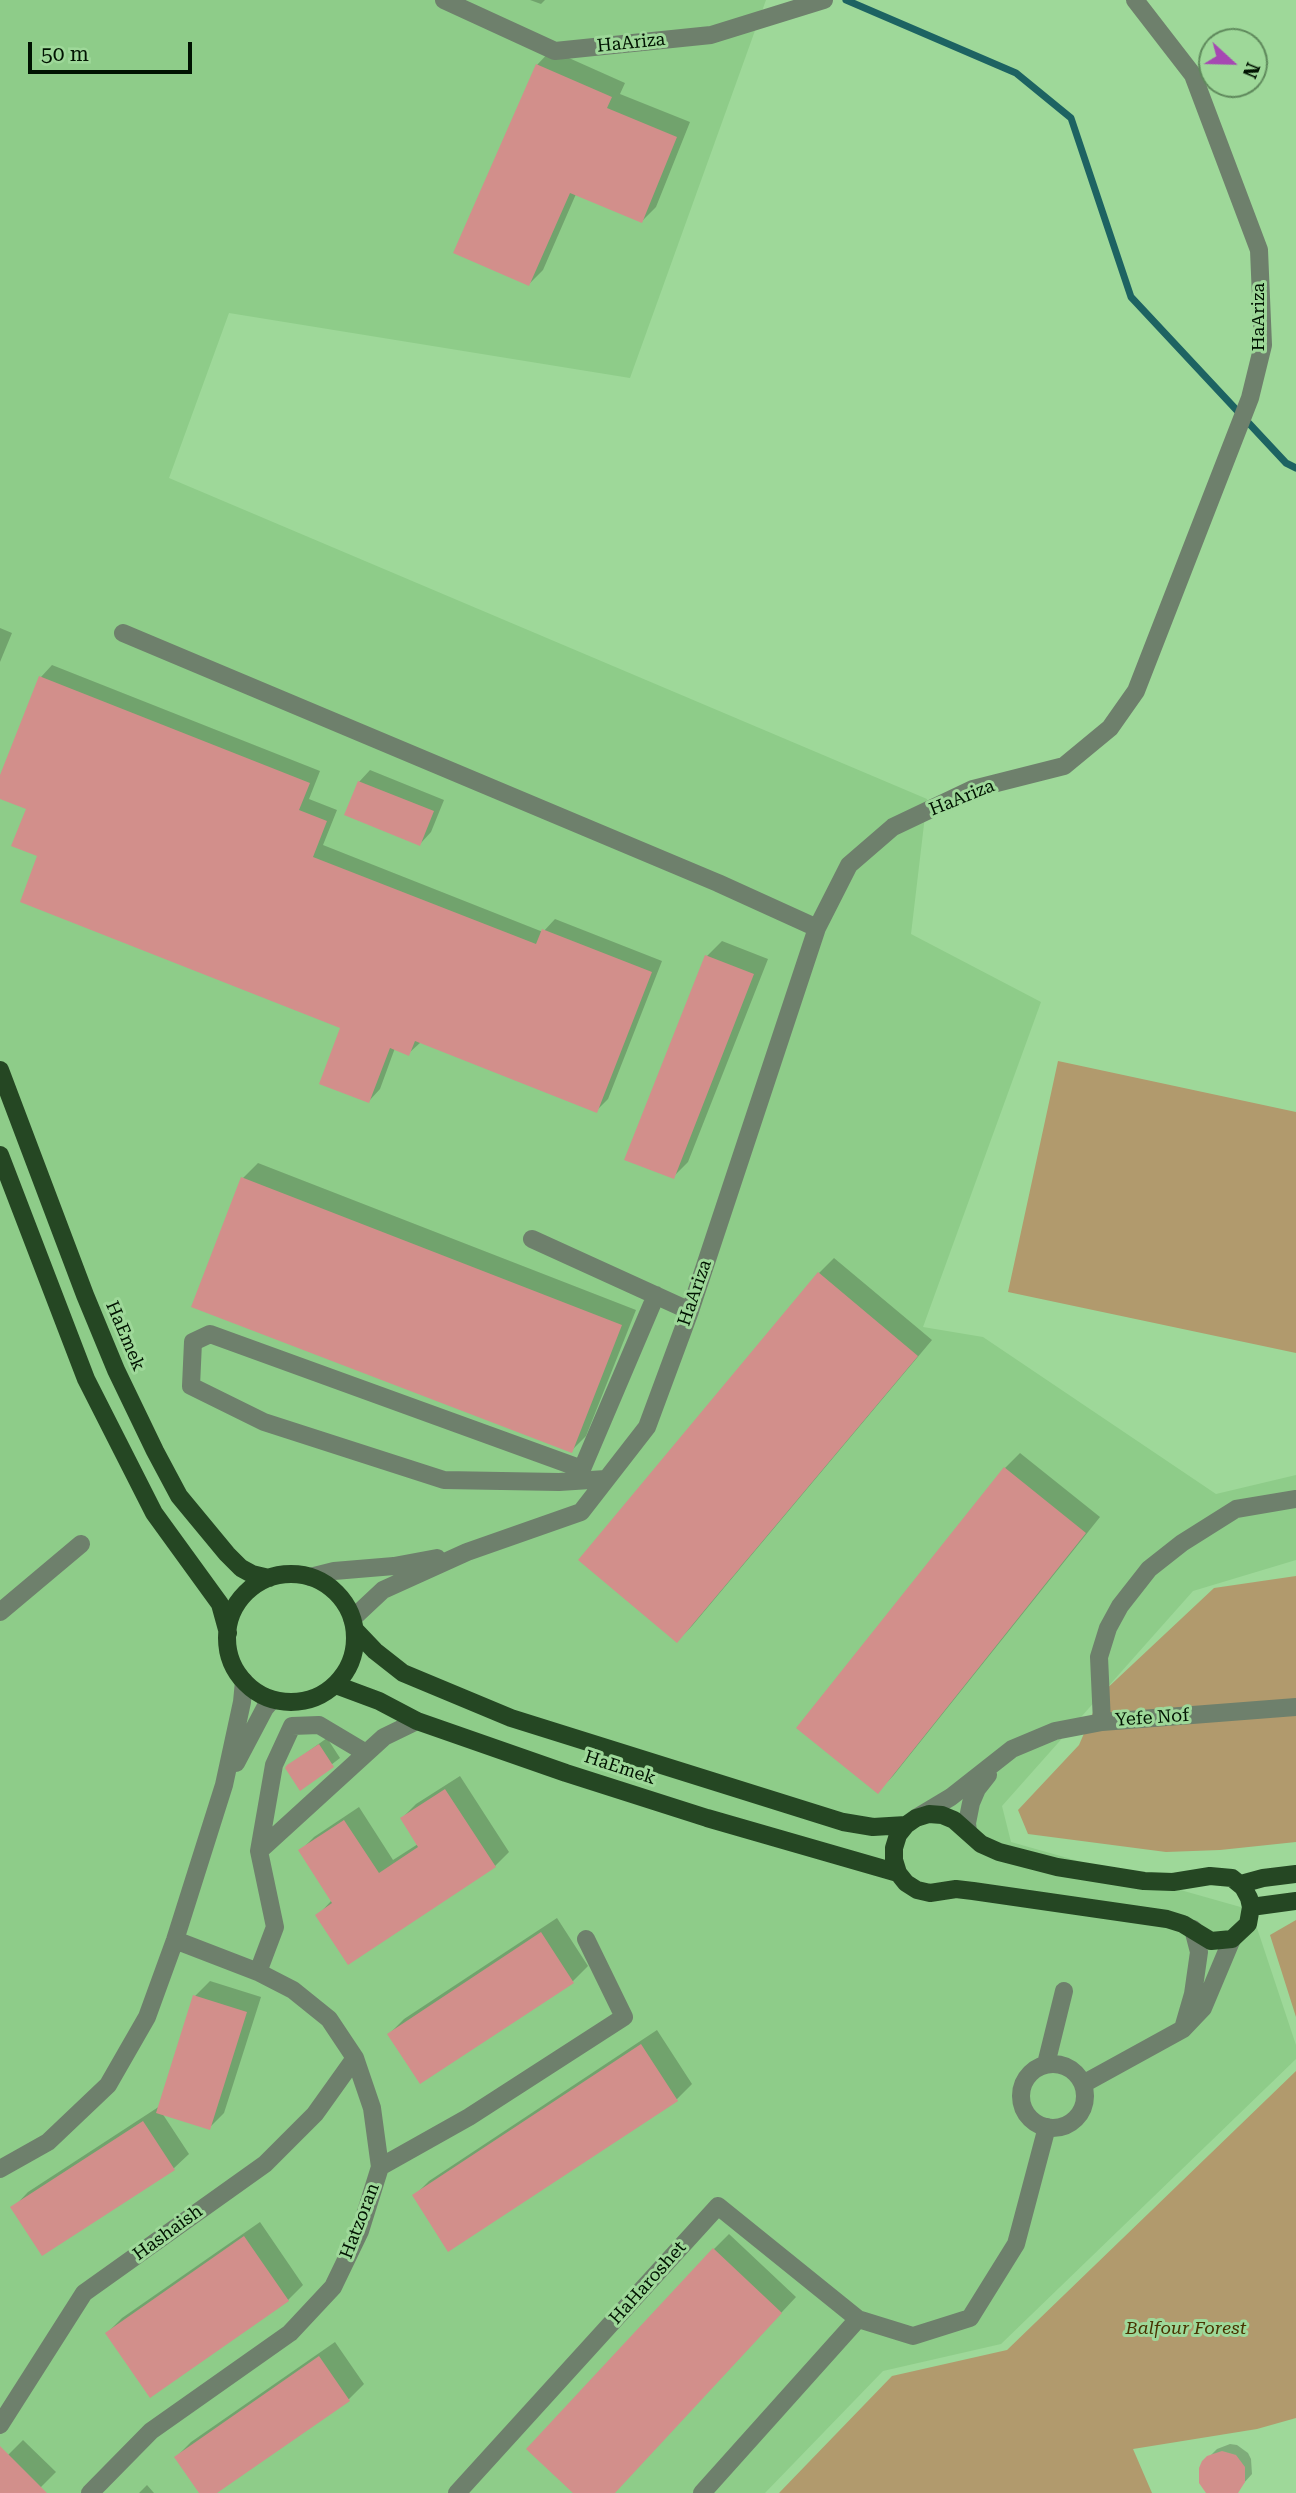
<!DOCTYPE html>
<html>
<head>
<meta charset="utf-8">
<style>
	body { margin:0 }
	#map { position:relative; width:1296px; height:2493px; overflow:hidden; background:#9ed899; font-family:"Roboto Serif",serif }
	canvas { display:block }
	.north { position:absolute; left:1198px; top:28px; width:70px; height:70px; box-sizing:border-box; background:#9ed899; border:2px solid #5f895c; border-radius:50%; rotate:112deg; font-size:19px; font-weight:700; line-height:28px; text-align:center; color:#001301 }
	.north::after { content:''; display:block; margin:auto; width:24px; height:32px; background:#a648b2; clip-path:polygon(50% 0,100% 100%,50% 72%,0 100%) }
	.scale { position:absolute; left:28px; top:42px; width:164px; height:32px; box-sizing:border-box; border:4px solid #001301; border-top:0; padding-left:9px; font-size:21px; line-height:24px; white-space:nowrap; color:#001301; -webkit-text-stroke:5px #9ed899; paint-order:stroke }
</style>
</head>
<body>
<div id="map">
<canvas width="1296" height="2493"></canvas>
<div class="north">N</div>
<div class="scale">50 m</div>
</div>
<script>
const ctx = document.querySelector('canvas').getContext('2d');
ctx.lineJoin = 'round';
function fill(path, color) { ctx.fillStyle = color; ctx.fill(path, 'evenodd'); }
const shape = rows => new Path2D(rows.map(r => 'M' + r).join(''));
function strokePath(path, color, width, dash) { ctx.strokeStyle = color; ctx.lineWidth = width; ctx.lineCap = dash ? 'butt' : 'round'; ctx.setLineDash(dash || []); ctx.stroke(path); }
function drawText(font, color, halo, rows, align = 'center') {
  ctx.font = font + ' "Roboto Serif",serif'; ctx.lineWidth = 6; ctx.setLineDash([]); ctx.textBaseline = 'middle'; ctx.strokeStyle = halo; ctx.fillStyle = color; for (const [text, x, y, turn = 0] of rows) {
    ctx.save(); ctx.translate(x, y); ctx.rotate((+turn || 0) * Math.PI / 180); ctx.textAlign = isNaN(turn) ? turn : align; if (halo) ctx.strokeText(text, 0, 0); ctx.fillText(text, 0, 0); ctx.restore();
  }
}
const built = shape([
	[0,0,766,0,630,378,229,313,169,478,927,799,911,934,1041,1002,923,1327,983,1337,1216,1494,1296,1475,1296,1560,1193,1591,1002,1806,1011,1842,1251,1910,1296,2045,1296,2059,1001,2344,883,2371,765,2493,0,2493]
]);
const green = shape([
	[1058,1061,1296,1112,1296,1353,1008,1292],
	[1296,1576,1296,1842,1220,1850,1166,1852,1028,1834,1018,1810,1079,1745,1101,1694,1214,1588],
	[1296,1920,1296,2017,1270,1935],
	[1296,2071,1296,2418,1257,2429,1133,2449,1152,2493,779,2493,892,2376,1007,2350]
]);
const shadow = shape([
	[530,0,545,0,541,4],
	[551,50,625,83,620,94,690,122,656,207,642,221,576,194,543,270,529,284,455,252,537,65],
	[0,628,12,633,0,662],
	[52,665,320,771,309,799,337,810,323,845,543,932,555,919,662,961,608,1099,596,1111,421,1042,409,1053,395,1048,380,1089,369,1101,342,1027,40,855,28,808,0,797,0,780,41,677],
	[370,770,444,800,431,832,420,844,359,782],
	[722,941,768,959,688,1162,673,1177,707,956],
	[258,1163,636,1310,586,1436,571,1451,193,1306,243,1178],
	[834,1258,932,1340,692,1626,677,1641,580,1560,819,1273],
	[1020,1453,1100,1517,893,1776,878,1791,1005,1468],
	[327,1738,340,1758,300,1789,288,1766],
	[460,1776,509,1852,495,1866,348,1962,318,1915,332,1900,300,1851,314,1837,359,1807,393,1860,418,1844,402,1818,416,1804],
	[557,1918,588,1966,573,1981,420,2082,389,2034,404,2019],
	[210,1981,261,1997,224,2113,209,2128,162,2113,189,2154,173,2169,13,2208,28,2192,160,2106,195,1996],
	[657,2030,692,2084,677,2099,414,2196,429,2181],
	[260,2222,303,2285,288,2300,107,2333,122,2318],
	[729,2234,796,2297,613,2493,575,2493,714,2249],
	[335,2342,364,2384,349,2399,214,2493,201,2493,176,2457,191,2442],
	[23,2440,56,2472,35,2493,0,2493,0,2463],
	[1230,2444,1237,2445,1248,2453,1251,2459,1252,2474,1235,2493,1208,2493,1209,2457,1217,2449],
	[147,2485,154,2493,139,2493]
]);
const stream = shape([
	[846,0,1016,73,1071,118,1131,297,1286,463,1296,468]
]);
const building = shape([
	[536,64,612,97,607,108,677,137,642,223,570,193,529,286,453,253],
	[39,676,310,783,299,810,327,821,313,857,536,944,542,929,652,972,597,1113,415,1041,409,1056,390,1048,369,1103,319,1084,340,1028,20,902,37,856,11,846,26,809,0,799,0,775],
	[358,781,434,811,420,846,344,815],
	[705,955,754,974,674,1179,624,1160],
	[241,1177,622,1325,572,1453,191,1307],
	[818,1272,918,1356,677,1643,578,1560],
	[1004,1467,1086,1533,878,1794,796,1728],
	[319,1744,334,1767,300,1791,285,1768,287,1765],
	[445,1789,496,1867,348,1965,315,1915,332,1903,298,1850,344,1820,379,1873,418,1847,400,1818],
	[541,1932,574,1983,420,2084,387,2034],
	[193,1995,247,2012,210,2130,156,2113],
	[641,2044,678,2101,448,2252,412,2195],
	[143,2121,175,2170,42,2256,10,2207],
	[244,2236,289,2301,150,2398,105,2333],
	[713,2248,782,2313,615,2493,573,2493,526,2449],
	[319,2356,350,2401,217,2493,199,2493,174,2457],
	[0,2446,47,2493,0,2493],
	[1222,2451,1236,2455,1245,2467,1245,2482,1238,2493,1206,2493,1199,2483,1199,2468,1202,2461,1207,2456]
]);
const minor = shape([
	[444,0,555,51,711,35,824,0],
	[123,633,718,883,817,928],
	[532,1239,690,1311],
	[606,1479,559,1482,444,1480,264,1422,191,1386,193,1342,210,1334,582,1469,656,1295],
	[310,1577,334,1571,394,1566,437,1558],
	[0,1612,81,1544],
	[352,1619,383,1590,467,1552,581,1512,647,1427,690,1311,817,928,849,865,893,827,973,789,1064,766,1110,728,1136,691,1250,398,1263,345,1259,250,1193,75,1135,0],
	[1102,1722,1099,1657,1108,1628,1120,1606,1149,1569,1182,1543,1236,1509,1296,1499],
	[236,1763,265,1708,272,1700],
	[916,1818,951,1797,1012,1749,1055,1731,1102,1722,1296,1707],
	[968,1832,967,1823,971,1803,977,1789,988,1775],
	[259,1851,274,1765,292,1726,319,1725,366,1753],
	[258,1972,275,1927,259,1851,384,1737,417,1721],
	[1184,2025,1193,1994,1199,1952,1193,1929],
	[1046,2064,1064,1991],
	'1021 2096a32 32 0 1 1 64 0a32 32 0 1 1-64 0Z',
	[1083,2084,1183,2029,1203,2008,1232,1939],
	[380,2167,469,2117,624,2017,586,1939],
	[0,2169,48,2142,108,2085,147,2017,175,1940,224,1785,242,1702,244,1681],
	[0,2425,84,2293,265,2164,315,2114,355,2058],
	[90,2493,151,2431,290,2333,333,2287,360,2231,380,2167,372,2108,355,2058,329,2019,293,1990,258,1972,175,1940],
	[457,2493,718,2206,858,2319,913,2336,970,2318,1016,2244,1047,2127],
	[702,2493,858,2319]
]);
const major = shape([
	[0,1070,85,1295,116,1370,155,1451,179,1496,227,1554,241,1568,252,1574,269,1578],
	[0,1155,86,1379,154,1513,220,1604,228,1633],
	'227 1638a64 64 0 1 1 128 0a64 64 0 1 1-128 0Z',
	[355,1630,375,1651,403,1673,511,1718,843,1822,873,1827,906,1825],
	[336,1685,379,1701,417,1721,566,1773,707,1818,898,1873],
	[929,1814,942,1815,954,1820,981,1844,999,1852,1057,1867,1144,1881,1173,1882,1210,1876,1232,1878,1243,1887,1249,1898,1251,1907,1248,1924,1232,1939,1211,1941,1183,1924,1167,1919,973,1891,956,1889,930,1893,917,1890,906,1883,898,1873,894,1860,894,1848,898,1835,906,1825,916,1818,929,1814],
	[1241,1884,1263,1878,1296,1874],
	[1251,1907,1296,1901]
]);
const streetNames = [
	["HaAriza",631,43,-6],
	["HaAriza",1259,317,-90],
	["HaAriza",962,798,-22],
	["HaAriza",695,1293,-71],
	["HaEmek",125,1336,67],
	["Yefe Nof",1152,1718,-4],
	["HaEmek",620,1768,18],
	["Hatzoran",360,2221,-69],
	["Hashaish",168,2233,-36],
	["HaHaroshet",648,2283,-48]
];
const parkNames = [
	["Balfour Forest",1186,2329]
];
fill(built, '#8ecc89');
fill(green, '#b19a6d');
fill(shadow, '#0003');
strokePath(stream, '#1d6362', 7);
fill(building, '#d28f8b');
strokePath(minor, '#6e806c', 18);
strokePath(major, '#254723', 18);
drawText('18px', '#001301', '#9ed899', streetNames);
drawText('italic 18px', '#483301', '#9ed899', parkNames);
</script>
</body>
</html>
